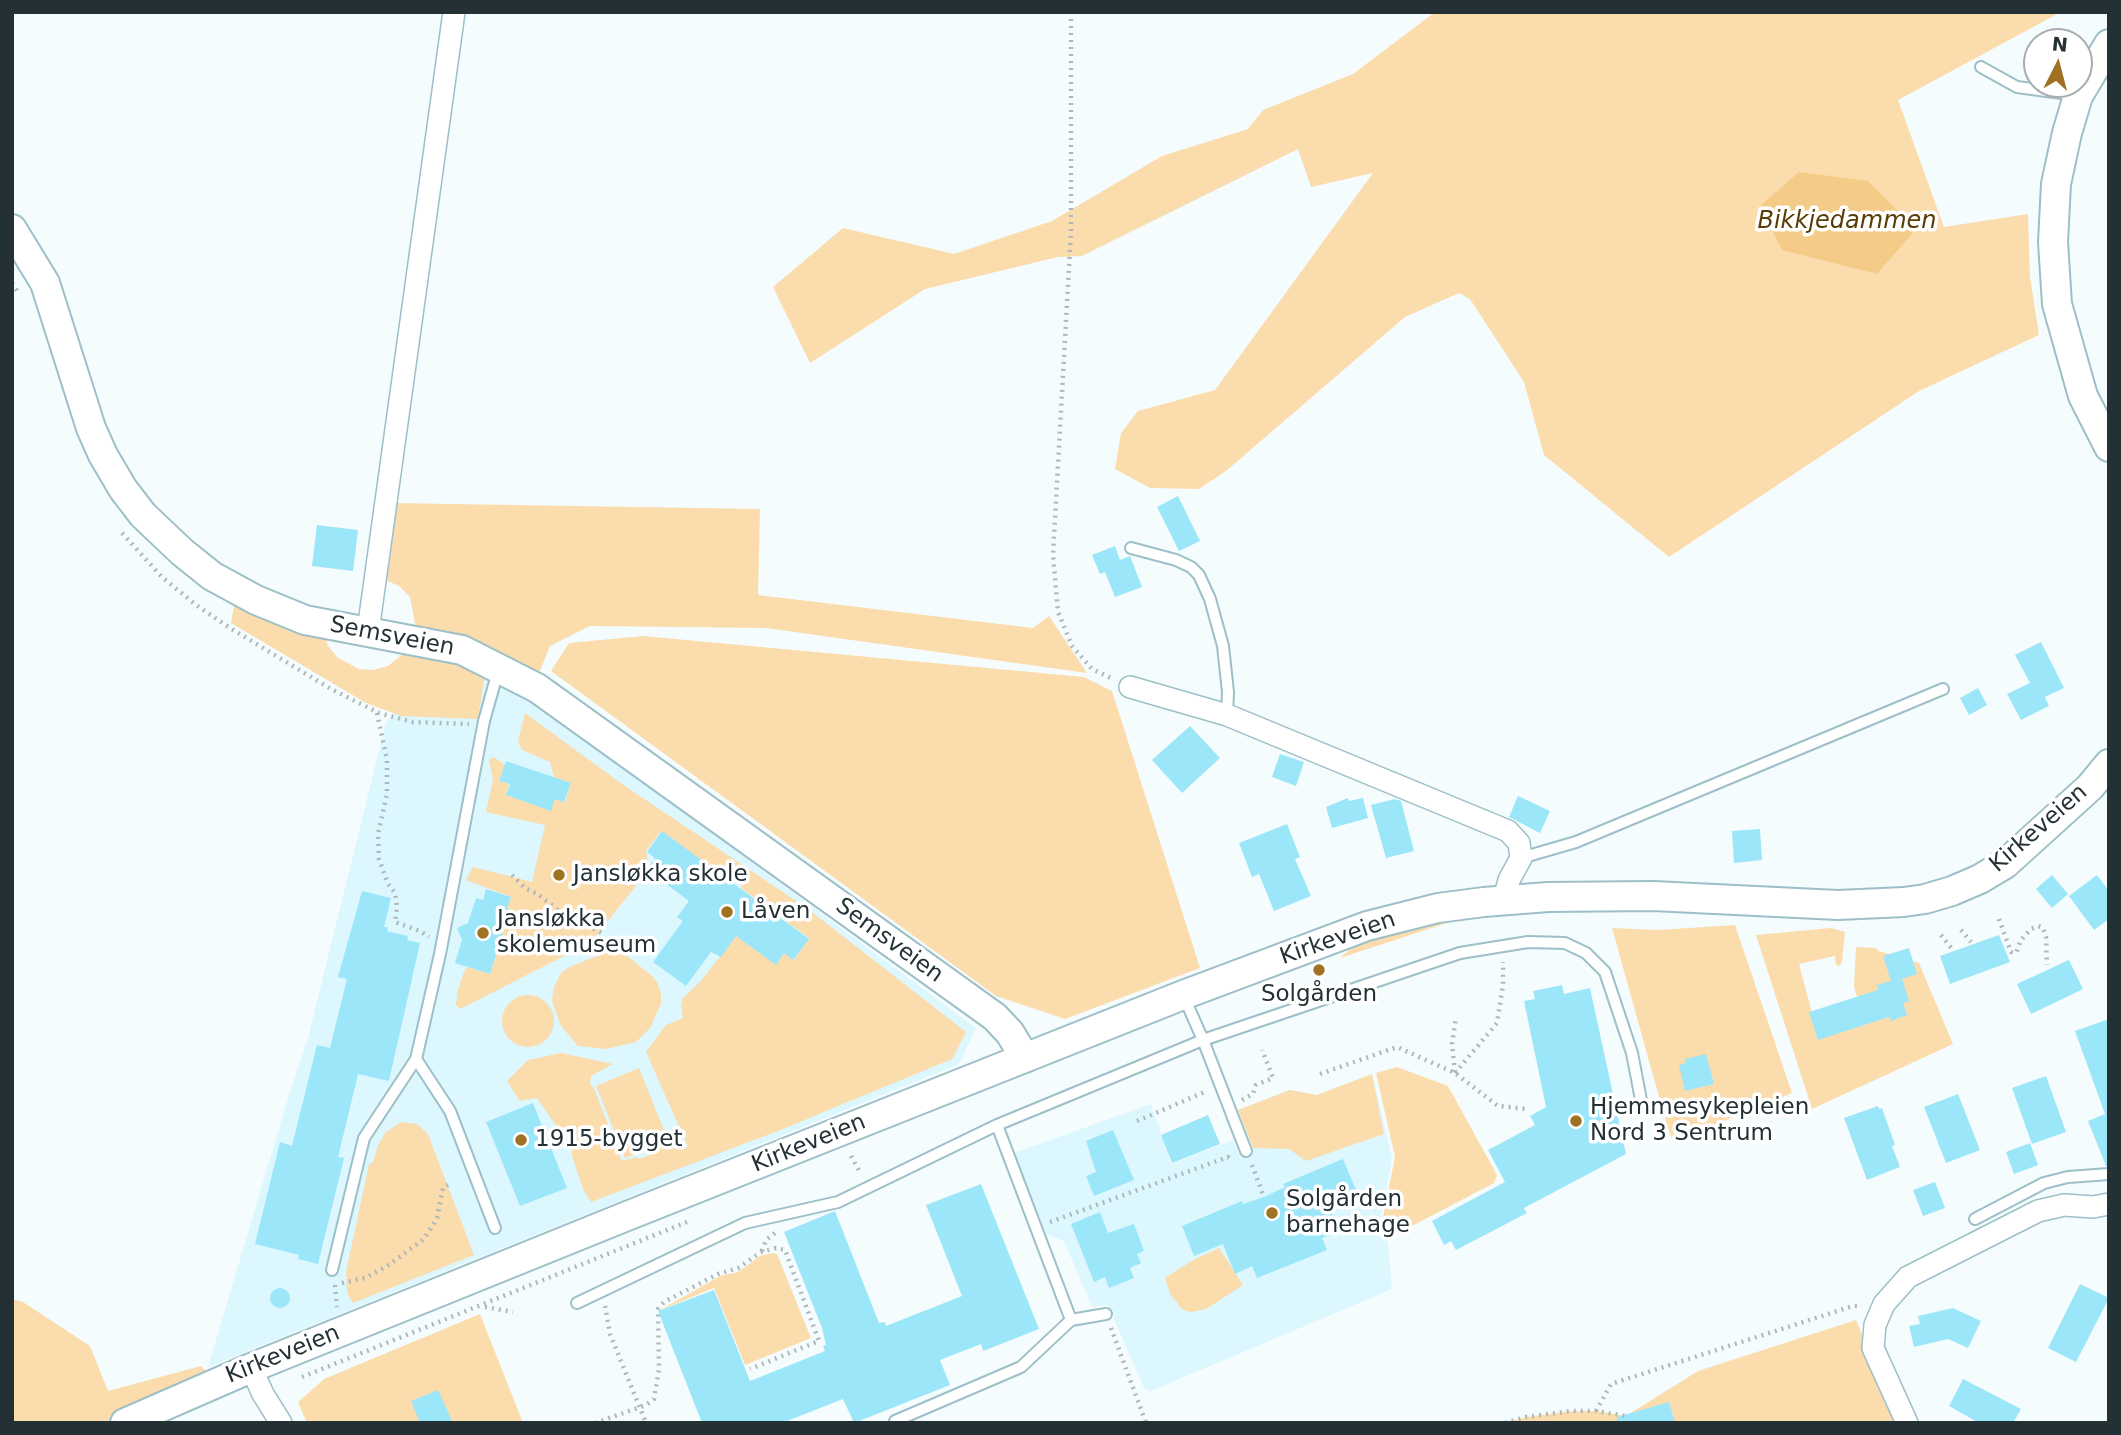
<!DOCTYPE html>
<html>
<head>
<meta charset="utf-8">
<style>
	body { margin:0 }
	#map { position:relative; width:2121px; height:1435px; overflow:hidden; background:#f5fcfe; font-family:"DejaVu Sans",sans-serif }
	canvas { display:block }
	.frame { position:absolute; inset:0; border:14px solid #233135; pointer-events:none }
	.north { position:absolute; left:2023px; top:28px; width:70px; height:70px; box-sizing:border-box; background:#fff; border:2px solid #a7adae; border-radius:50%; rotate:6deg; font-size:19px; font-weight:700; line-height:28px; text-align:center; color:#233135 }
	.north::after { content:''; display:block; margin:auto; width:24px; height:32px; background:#9e7222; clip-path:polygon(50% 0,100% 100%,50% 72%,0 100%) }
</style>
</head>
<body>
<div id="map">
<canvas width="2121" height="1435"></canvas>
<div class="frame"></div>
<div class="north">N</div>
</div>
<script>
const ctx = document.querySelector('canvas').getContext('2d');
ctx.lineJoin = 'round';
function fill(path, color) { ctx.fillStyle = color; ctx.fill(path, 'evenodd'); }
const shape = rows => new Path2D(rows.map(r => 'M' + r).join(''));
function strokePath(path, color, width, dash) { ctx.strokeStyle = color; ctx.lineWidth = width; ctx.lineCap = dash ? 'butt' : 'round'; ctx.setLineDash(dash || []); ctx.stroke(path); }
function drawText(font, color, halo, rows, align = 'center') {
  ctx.font = font + ' "DejaVu Sans",sans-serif'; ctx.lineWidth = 7; ctx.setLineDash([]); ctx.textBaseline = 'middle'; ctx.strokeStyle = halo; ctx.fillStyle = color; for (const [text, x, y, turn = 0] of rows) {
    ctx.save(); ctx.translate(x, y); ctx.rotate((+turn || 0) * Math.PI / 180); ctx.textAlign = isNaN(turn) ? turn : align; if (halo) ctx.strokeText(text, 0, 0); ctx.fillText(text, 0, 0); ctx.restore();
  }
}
const built = shape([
	[445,667,515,687,976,1028,959,1064,208,1367,288,1098,308,1038,386,722],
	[1372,1074,1392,1158,1381,1217,1387,1233,1392,1289,1151,1391,1144,1388,1108,1305,1092,1307,1064,1241,1046,1234,1014,1153,1151,1104,1171,1164,1233,1140,1239,1154,1253,1148,1238,1110,1290,1090,1317,1095]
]);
const green = shape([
	[1435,12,2061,12,1898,100,1944,227,2028,214,2030,277,2039,335,1919,391,1669,557,1544,455,1524,382,1470,299,1459,293,1405,317,1226,471,1199,489,1150,488,1115,469,1121,433,1138,411,1215,390,1373,173,1311,187,1298,149,1082,256,1058,257,925,289,810,363,773,287,843,228,954,254,1052,221,1162,156,1248,129,1263,110,1353,74],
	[392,503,760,509,758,595,1033,628,1049,616,1087,673,766,628,590,626,550,646,537,678,416,628,410,597,399,586,383,579],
	[235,601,324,634,328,646,338,658,359,669,373,670,388,666,405,652,478,668,484,680,478,719,401,716,366,703,231,623],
	[643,636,1084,677,1112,691,1200,968,1065,1019,996,996,551,671,569,643],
	[525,713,622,784,808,909,966,1032,952,1059,778,1131,591,1202,583,1189,572,1156,572,1142,566,1131,557,1127,537,1098,520,1101,507,1081,528,1060,561,1053,613,1064,591,1076,590,1084,594,1088,622,1161,636,1157,639,1159,655,1153,655,1149,680,1141,684,1147,688,1147,646,1052,666,1025,683,1018,681,1005,683,998,701,981,736,936,776,964,784,953,794,960,809,938,741,888,742,885,733,878,730,881,661,831,646,851,648,861,635,887,590,943,460,1009,456,1005,458,990,464,972,467,967,490,974,510,910,507,908,511,897,466,880,473,867,532,882,545,825,486,812,493,780,489,760,494,757,505,765,499,780,509,784,506,795,550,810,555,799,565,802,571,783,554,777,550,762,522,750,518,741],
	[1460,915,1457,920,1450,922,1340,958,1358,942],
	[1735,925,1792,1093,1673,1142,1666,1122,1612,928,1658,930],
	[1831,928,1845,932,1842,962,1839,966,1836,965,1835,956,1799,964,1813,1017,1863,1016,1854,987,1856,947,1875,948,1879,951,1919,963,1953,1044,1812,1109,1756,935],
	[607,952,626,955,652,976,658,984,661,994,661,1004,650,1028,636,1042,606,1049,578,1046,561,1026,552,1001,554,987,561,973,569,967],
	'502 1021a26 26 0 1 1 52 0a26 26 0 1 1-52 0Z',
	[1397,1067,1448,1086,1497,1175,1494,1183,1391,1237,1383,1217,1395,1157,1376,1073],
	[639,1068,668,1140,625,1158,596,1086],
	[1372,1074,1384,1134,1306,1161,1289,1149,1253,1148,1238,1110,1290,1090,1317,1095],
	[401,1122,417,1124,428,1134,474,1255,353,1303,347,1293,346,1272,369,1164,373,1162,377,1148,385,1133],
	[1219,1248,1243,1285,1206,1309,1192,1312,1183,1310,1170,1294,1165,1278,1195,1259],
	[773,1253,777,1254,811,1338,745,1365,714,1288,660,1310,720,1276,738,1272,760,1256],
	[12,1299,23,1302,90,1346,108,1391,201,1366,206,1371,104,1423,12,1423],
	[480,1314,523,1423,307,1423,298,1402,324,1379],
	[1856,1320,1900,1423,1505,1423,1526,1417,1571,1411,1596,1411,1626,1416,1698,1371]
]);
const water = shape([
	[1799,172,1868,181,1916,229,1877,274,1782,250,1760,206]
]);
const building = shape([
	[1178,496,1200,541,1179,551,1157,507],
	[317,525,358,530,353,571,312,566],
	[1115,546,1120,560,1130,556,1142,587,1115,597,1105,572,1100,574,1092,555],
	[2041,642,2064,688,2045,697,2049,706,2021,720,2007,694,2030,683,2015,655],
	[1978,688,1987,705,1969,715,1960,698],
	[1190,726,1220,758,1182,793,1152,760],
	[1280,754,1304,762,1296,786,1272,777],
	[506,761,571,783,564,802,555,799,551,811,506,795,510,784,499,781],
	[1518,796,1550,811,1540,833,1509,817],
	[1348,798,1349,801,1363,798,1368,818,1332,828,1326,807],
	[1395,799,1401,801,1414,851,1386,858,1371,805],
	[1287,824,1300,857,1295,859,1311,896,1274,911,1259,874,1252,877,1239,843],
	[1760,829,1762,860,1734,863,1732,831],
	[662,831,809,939,793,960,784,953,776,965,736,936,721,957,711,952,686,986,653,962,683,921,677,917,689,901,647,870,655,858,647,852],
	[2052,875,2068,894,2052,908,2036,889],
	[2097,875,2109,891,2109,919,2094,930,2069,896],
	[486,889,511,897,507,908,510,909,490,974,455,963,462,940,457,928,468,923,476,898,483,900],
	[362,891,391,898,384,927,388,927,387,931,408,936,407,940,420,943,389,1081,358,1074,338,1157,344,1158,318,1264,298,1259,299,1255,255,1244,280,1142,292,1146,317,1045,330,1048,347,979,338,977],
	[1999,935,2010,962,1950,984,1940,956],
	[1909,948,1917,974,1902,979,1909,1001,1903,1003,1907,1015,1891,1021,1889,1017,1818,1040,1809,1012,1878,990,1877,985,1891,981,1883,956],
	[2069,960,2083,989,2031,1014,2017,984],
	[1562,985,1564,994,1590,988,1626,1154,1524,1208,1527,1213,1456,1250,1451,1241,1444,1245,1432,1221,1505,1182,1488,1150,1535,1125,1530,1116,1546,1107,1524,1001,1535,999,1533,991],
	[2109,1019,2109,1166,2106,1166,2088,1121,2105,1114,2075,1031],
	[1706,1054,1714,1084,1685,1091,1679,1065,1686,1063,1685,1059],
	[2046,1076,2066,1132,2032,1144,2012,1088],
	[1958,1094,1980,1150,1946,1163,1924,1107],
	[533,1103,567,1188,520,1206,486,1122],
	[1878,1106,1879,1109,1882,1108,1888,1125,1895,1145,1892,1146,1900,1167,1867,1180,1844,1118],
	[1208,1115,1220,1144,1172,1163,1161,1135],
	[1113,1130,1134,1180,1094,1196,1086,1176,1096,1172,1086,1141],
	[2030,1143,2038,1165,2014,1174,2006,1152],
	[1343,1159,1356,1190,1327,1202,1339,1232,1322,1238,1327,1250,1257,1278,1252,1266,1235,1274,1223,1244,1194,1256,1182,1226,1242,1201,1243,1204,1264,1197,1285,1187,1283,1184],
	[1935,1182,1945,1208,1923,1216,1913,1190],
	[981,1184,1039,1329,983,1351,981,1344,940,1360,950,1385,854,1423,843,1399,782,1423,702,1423,658,1311,714,1290,750,1381,825,1351,823,1346,826,1345,822,1328,784,1232,835,1211,879,1323,885,1322,886,1326,962,1296,926,1205],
	[1100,1212,1108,1233,1134,1224,1144,1251,1137,1254,1141,1263,1130,1268,1134,1278,1109,1288,1105,1277,1094,1282,1071,1224],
	[2080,1284,2109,1298,2076,1362,2048,1348],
	'270 1298a10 10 0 1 1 20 0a10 10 0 1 1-20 0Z',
	[1953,1308,1981,1321,1968,1348,1948,1339,1914,1347,1909,1326,1920,1324,1918,1316],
	[1963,1379,2021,1409,2013,1423,1979,1423,1949,1406],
	[438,1390,453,1423,420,1423,411,1401],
	[1669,1402,1675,1423,1617,1423,1617,1417]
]);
const path = shape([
	[1071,12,1071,231,1053,555,1058,612,1072,646,1092,669,1113,679],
	[12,283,18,292],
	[122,533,162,577,196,605,230,628,331,689,379,713,413,722,469,724],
	[377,713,387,760,387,794,378,834,379,859,388,884,395,893,397,907,395,922,420,931,429,937],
	[512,875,525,888,539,895,559,911,602,933],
	[1999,919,2011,952,2016,953,2021,940,2031,929,2038,926,2043,928,2046,937,2047,965],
	[1961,930,1971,942],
	[1941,935,1952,949],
	[1455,1072,1452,1044,1456,1017],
	[1455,1073,1497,1023,1503,985,1503,962],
	[1320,1074,1397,1047,1455,1073,1498,1106,1528,1109],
	[1242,1100,1253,1094,1256,1085,1273,1078,1262,1050],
	[1137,1121,1207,1091],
	[851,1156,861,1174],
	[1252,1165,1264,1197],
	[1050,1222,1228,1157,1232,1160],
	[762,1251,766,1240,775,1233],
	[342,1283,365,1278,387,1266,424,1239,437,1218,443,1188,448,1185],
	[335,1285,337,1307],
	[605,1306,610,1334,646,1423],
	[485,1307,513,1312],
	[1111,1328,1146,1423],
	[302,1377,687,1222],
	[1596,1411,1611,1384,1853,1306,1862,1306],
	[595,1423,646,1405,654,1399,659,1370,658,1309,664,1302,718,1274,738,1268,761,1252,776,1248,785,1250,819,1341,750,1369],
	[1505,1423,1526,1417,1571,1411,1596,1411,1626,1416]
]);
const lane = shape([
	[1981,67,2017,87,2076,95],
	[1131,548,1176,560,1191,567,1199,575,1210,599,1223,646,1228,692,1227,715],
	[1521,858,1576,842,1943,689],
	[1184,997,1203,1040,1460,953,1528,942,1565,943,1586,953,1605,972,1632,1053,1642,1105],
	[416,1059,450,1111,495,1228],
	[997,1125,1071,1320,1106,1314],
	[1975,1219,2044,1183,2068,1177,2109,1174],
	[332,1270,364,1138,416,1059,440,954,484,721,498,671],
	[577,1303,745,1223,838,1202,997,1125,1203,1040,1246,1151],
	[895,1421,1021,1367,1071,1320]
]);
const street = shape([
	[368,631,454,12],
	[1130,687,1227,715,1508,831,1519,843,1521,858,1509,880,1504,900],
	[251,1368,263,1394,281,1423],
	[1907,1423,1873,1348,1875,1325,1884,1304,1908,1277,2038,1211,2064,1205,2093,1207,2109,1204]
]);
const secondary = shape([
	[2109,44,2078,96,2067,133,2056,184,2053,242,2057,304,2083,396,2109,447],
	[12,229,45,283,91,428,103,455,123,489,143,515,182,552,212,576,256,600,305,620,462,650,537,688,995,1017,1010,1033,1025,1058],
	[125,1423,251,1368,627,1216,1183,995,1367,926,1438,908,1484,902,1548,897,1653,896,1838,905,1904,902,1925,899,1952,891,1980,879,2005,864,2090,787,2109,764]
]);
const markers = [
	[559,875,7,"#9e7222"],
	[727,912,7,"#9e7222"],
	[483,933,7,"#9e7222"],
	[1319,970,7,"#9e7222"],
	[1576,1121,7,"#9e7222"],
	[521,1140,7,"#9e7222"],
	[1272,1213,7,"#9e7222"]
];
const streetNames = [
	["Semsveien",392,637,11],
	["Kirkeveien",2039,829,-41],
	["Kirkeveien",1338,939,-19],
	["Semsveien",889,941,36],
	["Kirkeveien",809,1144,-22],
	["Kirkeveien",283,1355,-22]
];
const poiNames = [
	["Jansløkka skole",573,875],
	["Låven",741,912],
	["Jansløkka",497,920],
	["skolemuseum",497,946],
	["Solgården",1319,995,"center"],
	["Hjemmesykepleien",1590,1108],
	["Nord 3 Sentrum",1590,1134],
	["1915-bygget",535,1140],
	["Solgården",1286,1200],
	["barnehage",1286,1226]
];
const waterNames = [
	["Bikkjedammen",1847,222]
];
fill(built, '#dcf7fe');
fill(green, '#fbdcad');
fill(water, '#f5cb88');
fill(building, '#9ce6f9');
strokePath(lane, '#9cbfc8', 14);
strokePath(street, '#9cbfc8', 24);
strokePath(secondary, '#9cbfc8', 32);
strokePath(path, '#aeb8ba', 4.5, [2, 5]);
strokePath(lane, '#fff', 10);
strokePath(street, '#fff', 21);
strokePath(secondary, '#fff', 28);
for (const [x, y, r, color] of markers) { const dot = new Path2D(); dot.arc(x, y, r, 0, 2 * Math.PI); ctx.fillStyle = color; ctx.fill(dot); strokePath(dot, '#fff', 2.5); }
drawText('23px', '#233135', '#fff', streetNames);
drawText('23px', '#233135', '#fff', poiNames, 'left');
drawText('italic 24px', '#593d06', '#fff', waterNames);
</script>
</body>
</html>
